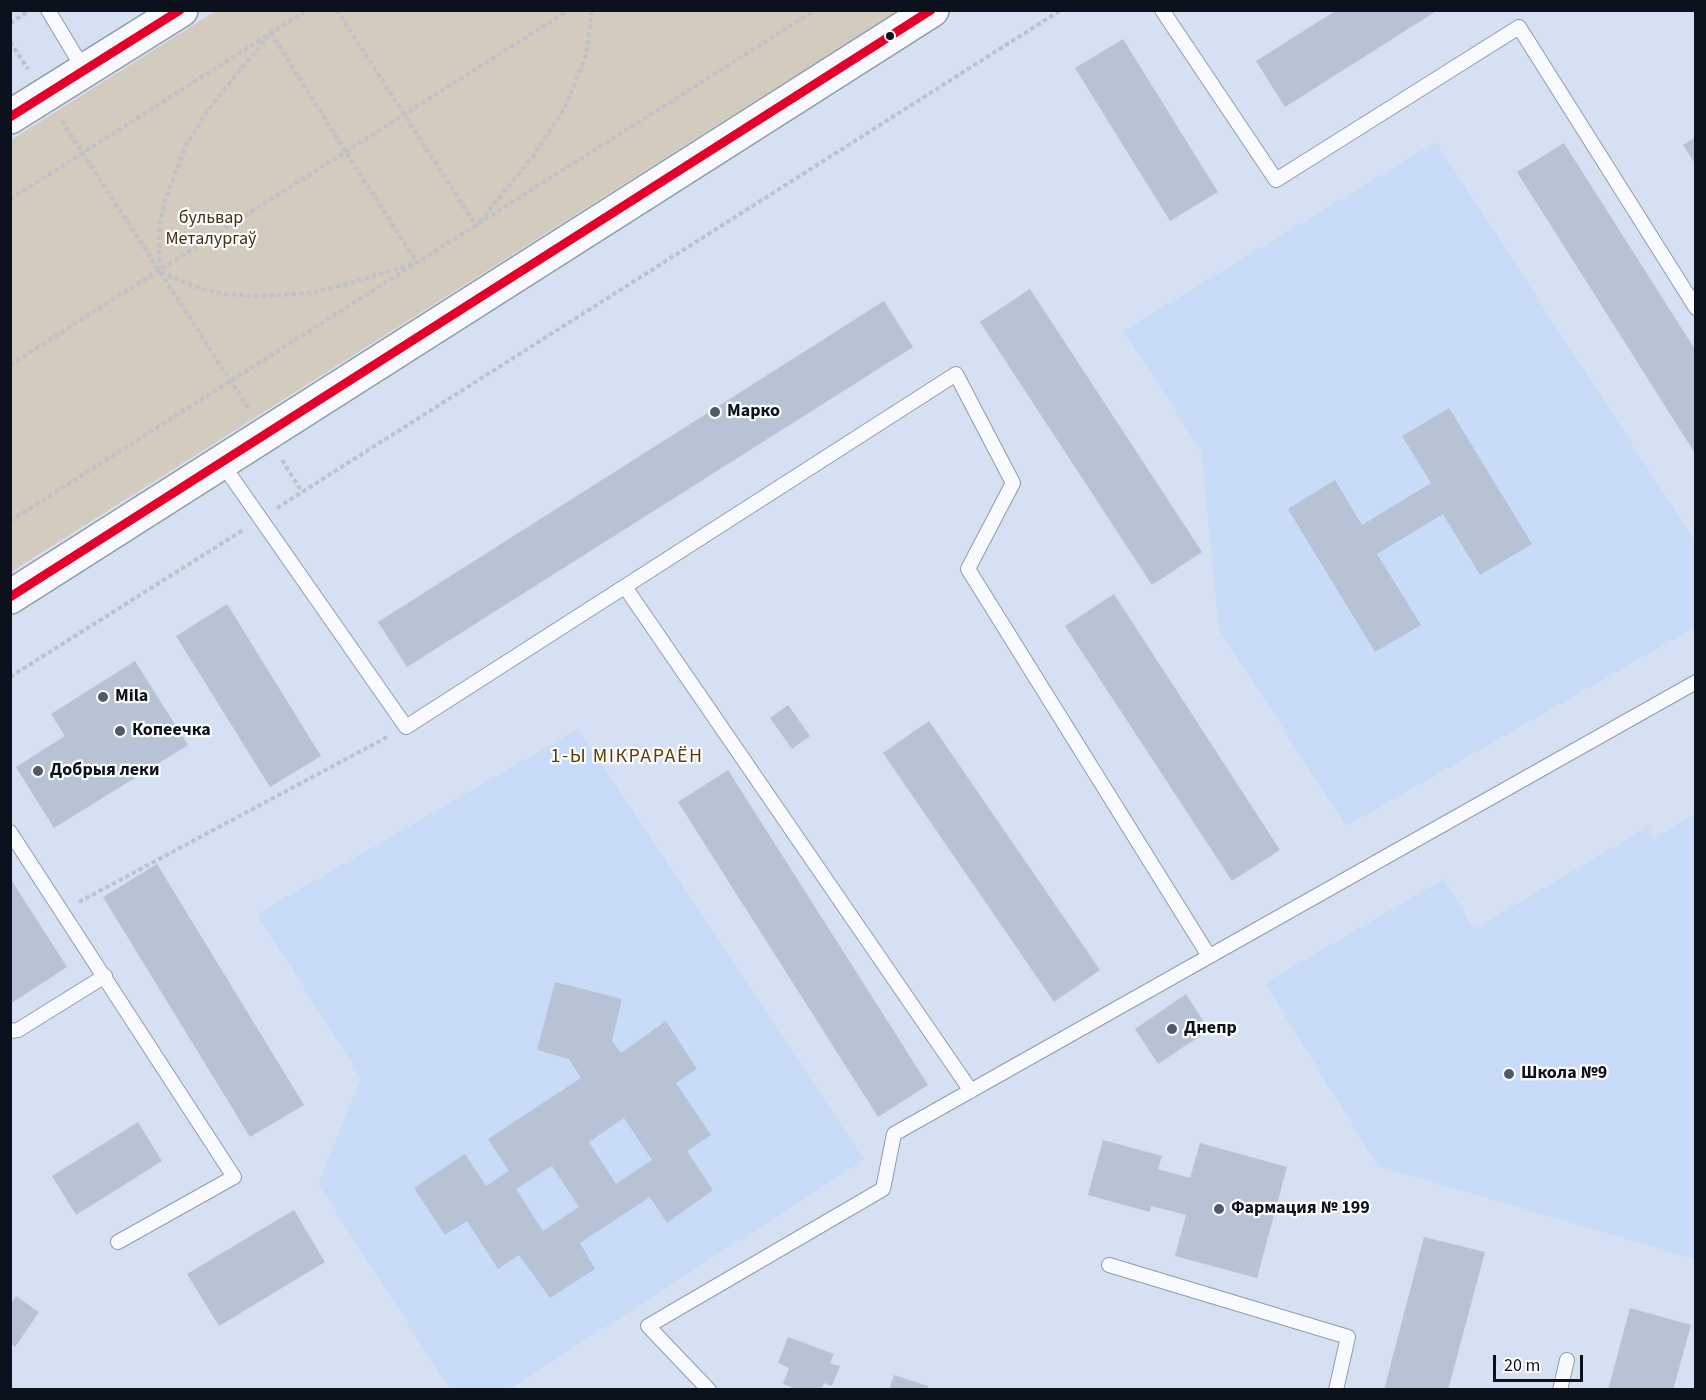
<!DOCTYPE html>
<html>
<head>
<meta charset="utf-8">
<style>
	body { margin:0 }
	#map { position:relative; width:1706px; height:1400px; overflow:hidden; background:#d5e0f2; font-family:"Source Sans 3",sans-serif }
	canvas { display:block }
	.frame { position:absolute; inset:0; border:12px solid #0b121e; pointer-events:none }
	.scale { position:absolute; left:1493px; top:1355px; width:90px; height:27px; box-sizing:border-box; border:3px solid #0b121e; border-top:0; padding-left:8px; font-size:18px; line-height:21px; white-space:nowrap; color:#0b121e; -webkit-text-stroke:4px #fdfdfd; paint-order:stroke }
</style>
</head>
<body>
<div id="map">
<canvas width="1706" height="1400"></canvas>
<div class="frame"></div>
<div class="scale">20 m</div>
</div>
<script>
const ctx = document.querySelector('canvas').getContext('2d');
ctx.lineJoin = 'round';
function fill(path, color) { ctx.fillStyle = color; ctx.fill(path, 'evenodd'); }
const shape = rows => new Path2D(rows.map(r => 'M' + r).join(''));
function strokePath(path, color, width, dash) { ctx.strokeStyle = color; ctx.lineWidth = width; ctx.lineCap = dash ? 'butt' : 'round'; ctx.setLineDash(dash || []); ctx.stroke(path); }
function drawText(font, color, halo, rows, align = 'center') {
  ctx.font = font + ' "Source Sans 3",sans-serif'; ctx.lineWidth = 4.5; ctx.setLineDash([]); ctx.textBaseline = 'middle'; ctx.strokeStyle = halo; ctx.fillStyle = color; for (const [text, x, y, turn = 0] of rows) {
    ctx.save(); ctx.translate(x, y); ctx.rotate((+turn || 0) * Math.PI / 180); ctx.textAlign = isNaN(turn) ? turn : align; if (halo) ctx.strokeText(text, 0, 0); ctx.fillText(text, 0, 0); ctx.restore();
  }
}
const built = shape([
	[1436,142,1695,541,1695,627,1346,826,1219,629,1201,450,1123,331],
	[578,729,864,1160,509,1389,450,1389,318,1184,361,1078,257,914],
	[1695,813,1695,1259,1378,1166,1265,983,1444,879,1474,929,1648,827,1653,839]
]);
const green = shape([
	[217,10,897,10,897,11,11,572,11,140]
]);
const building = shape([
	[1337,10,1438,10,1285,107,1256,61],
	[1123,39,1218,192,1170,221,1075,68],
	[1696,137,1696,165,1683,145],
	[1564,143,1696,351,1696,455,1517,172],
	[1030,289,1202,552,1152,585,980,322],
	[884,301,913,347,407,667,378,622],
	[1449,408,1532,544,1480,575,1443,514,1377,554,1421,625,1375,652,1288,509,1335,480,1362,525,1431,483,1402,436],
	[1114,594,1280,850,1232,881,1065,626],
	[227,604,321,756,270,787,176,636],
	[135,661,188,745,54,828,16,767,65,736,51,714],
	[788,705,810,736,792,749,770,718],
	[929,721,1100,970,1054,1002,883,753],
	[728,770,928,1085,878,1117,678,802],
	[157,864,304,1105,250,1137,103,897],
	[10,878,67,967,10,1004],
	[555,982,622,999,612,1041,621,1053,666,1021,697,1069,676,1083,711,1135,687,1151,713,1190,667,1223,650,1197,580,1243,595,1269,550,1298,519,1255,498,1269,467,1221,445,1235,414,1188,465,1154,486,1186,509,1171,488,1139,581,1078,569,1059,537,1050],
	[624,1118,652,1160,616,1184,589,1142],
	[552,1166,579,1207,543,1231,516,1189],
	[1186,994,1209,1030,1158,1064,1135,1029],
	[138,1122,162,1161,76,1215,52,1176],
	[1103,1140,1162,1156,1158,1169,1190,1178,1200,1143,1287,1167,1257,1278,1175,1256,1186,1215,1151,1206,1150,1212,1088,1195],
	[294,1210,325,1262,219,1326,187,1274],
	[1424,1237,1485,1252,1448,1390,1384,1390],
	[16,1296,39,1312,15,1347,10,1343,10,1305],
	[1630,1308,1691,1325,1673,1390,1608,1390],
	[788,1337,834,1354,830,1363,840,1366,832,1386,824,1383,821,1390,799,1390,783,1384,789,1368,778,1363],
	[894,1375,928,1386,927,1390,889,1390]
]);
const path = shape([
	[337,10,476,226,530,160,564,109,586,56,592,10],
	[10,23,27,12],
	[271,33,346,152,417,263,343,285,314,292,282,295,255,296,225,294,202,289,178,280,159,271,160,223,165,200,186,146,202,119,220,95,271,33],
	[10,42,28,69],
	[62,121,249,409],
	[10,199,307,10],
	[10,365,569,10],
	[282,460,302,492],
	[277,508,1061,10],
	[10,521,815,10],
	[10,677,243,530],
	[79,902,387,737]
]);
const lane = shape([
	[48,10,84,70],
	[1162,10,1276,180,1519,27,1696,308],
	[221,462,406,727,956,374,1013,483,968,569,1209,956],
	[625,587,971,1091],
	[10,832,234,1177,118,1242],
	[10,1031,18,1030,105,976],
	[1109,1265,1348,1337,1336,1390],
	[709,1390,648,1326,883,1189,894,1134,1696,682],
	[1560,1390,1567,1360]
]);
const secondary = shape([
	[10,117,181,10],
	[10,597,932,10]
]);
const bus1 = shape([
	[10,117,180,10],
	[10,597,931,10]
]);
const markers = [
	[890,36,5,"#0b121e"],
	[715,412,6,"#525a68"],
	[103,697,6,"#525a68"],
	[120,731,6,"#525a68"],
	[38,771,6,"#525a68"],
	[1172,1029,6,"#525a68"],
	[1509,1074,6,"#525a68"],
	[1219,1209,6,"#525a68"]
];
const parkNames = [
	["бульвар",211,219],
	["Металургаў",211,240]
];
const poiNames = [
	["Марко",727,412],
	["Mila",115,697],
	["Копеечка",132,731],
	["Добрыя леки",50,771],
	["Днепр",1184,1029],
	["Школа №9",1521,1074],
	["Фармация № 199",1231,1209]
];
const neighbourhoodNames = [
	["1-Ы МІКРАРАЁН",627,758]
];
fill(built, '#c8dbf9');
fill(green, '#d3cbbe');
fill(building, '#b7c3d5');
strokePath(lane, '#929ba9', 16);
strokePath(secondary, '#929ba9', 36);
strokePath(path, '#bfc2c9', 4, [4.5, 3]);
strokePath(lane, '#f9fafd', 14);
strokePath(secondary, '#f9fafd', 33);
strokePath(bus1, '#e4002b', 9);
for (const [x, y, r, color] of markers) { const dot = new Path2D(); dot.arc(x, y, r, 0, 2 * Math.PI); ctx.fillStyle = color; ctx.fill(dot); strokePath(dot, '#fdfdfd', 2); }
drawText('18px', '#403116', '#fdfdfd', parkNames);
drawText('bold 18px', '#0b121e', '#fdfdfd', poiNames, 'left');
ctx.letterSpacing = '1.5px';
drawText('20px', '#5a3e00', '#fdfdfd', neighbourhoodNames);
ctx.letterSpacing = '0px';
</script>
</body>
</html>
